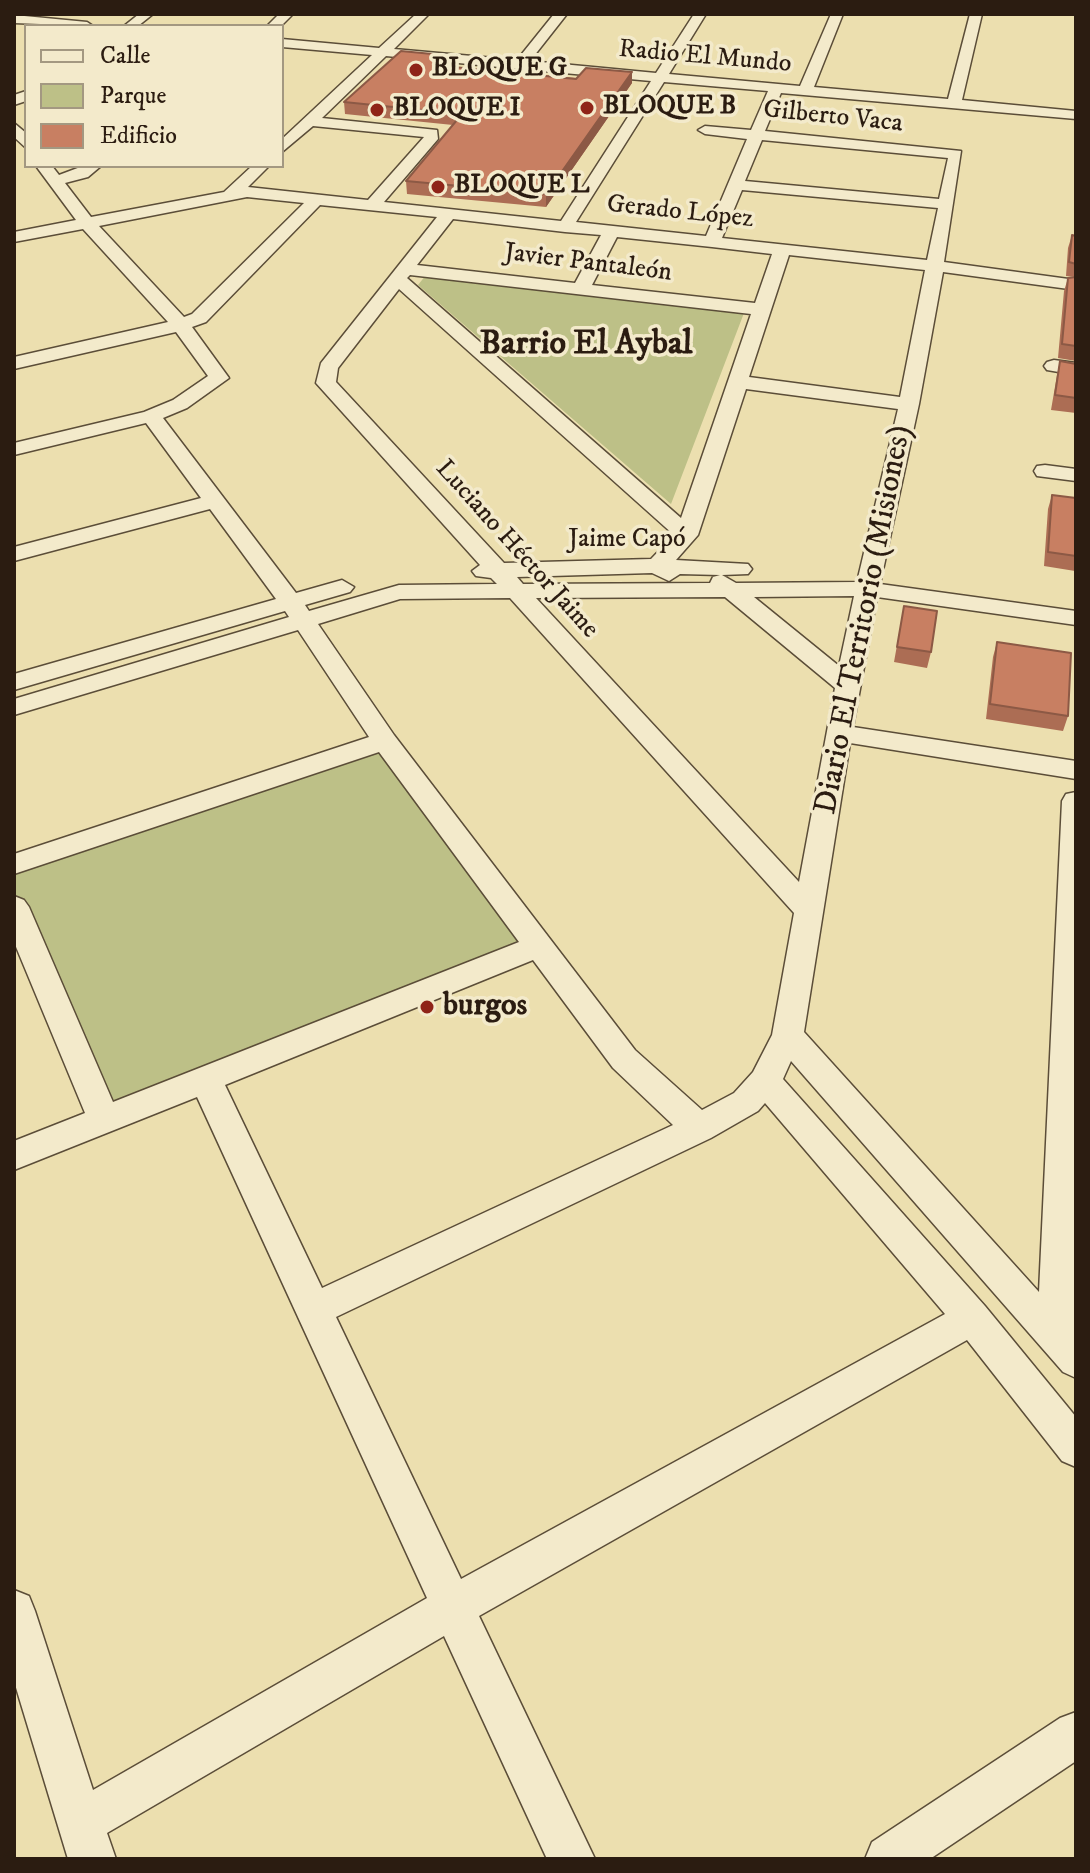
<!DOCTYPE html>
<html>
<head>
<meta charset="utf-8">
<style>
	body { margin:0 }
	#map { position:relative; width:1090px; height:1873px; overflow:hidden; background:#ecdfaf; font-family:"IM FELL DW Pica",serif }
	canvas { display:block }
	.frame { position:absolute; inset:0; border:16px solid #2b1c11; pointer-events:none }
	.legend { position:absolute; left:24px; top:24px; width:260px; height:144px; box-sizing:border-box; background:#f3eacb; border:2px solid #a39881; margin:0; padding:10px 14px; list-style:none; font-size:24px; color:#2b1c11 }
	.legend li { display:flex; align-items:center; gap:16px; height:40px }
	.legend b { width:40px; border:2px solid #a39881 }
</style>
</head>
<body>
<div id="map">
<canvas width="1090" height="1873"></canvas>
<div class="frame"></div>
<ul class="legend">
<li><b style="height:10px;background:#f3eacb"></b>Calle</li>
<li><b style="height:22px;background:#bdc087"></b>Parque</li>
<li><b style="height:22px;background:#c87f62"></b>Edificio</li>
</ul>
</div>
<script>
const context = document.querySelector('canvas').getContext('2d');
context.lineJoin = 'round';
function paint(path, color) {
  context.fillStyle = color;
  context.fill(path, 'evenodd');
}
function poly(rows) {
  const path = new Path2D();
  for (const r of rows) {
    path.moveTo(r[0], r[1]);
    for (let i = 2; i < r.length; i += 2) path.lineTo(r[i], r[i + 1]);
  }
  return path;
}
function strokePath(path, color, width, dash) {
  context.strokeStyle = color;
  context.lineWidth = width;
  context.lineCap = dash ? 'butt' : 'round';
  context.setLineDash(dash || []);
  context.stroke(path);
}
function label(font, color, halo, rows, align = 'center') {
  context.font = font + ' "IM FELL DW Pica",serif';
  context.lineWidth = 7;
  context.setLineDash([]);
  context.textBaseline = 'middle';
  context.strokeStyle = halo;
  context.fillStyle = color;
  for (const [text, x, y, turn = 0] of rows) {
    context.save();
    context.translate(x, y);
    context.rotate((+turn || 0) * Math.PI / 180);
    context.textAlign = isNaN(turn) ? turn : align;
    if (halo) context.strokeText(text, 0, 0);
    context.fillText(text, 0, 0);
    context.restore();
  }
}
paint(poly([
	[426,275,744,313,671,504,418,285],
	[385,742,536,944,104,1118,14,905,14,864]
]), '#bdc087');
const minor = poly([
	[139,14,153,14,138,26,124,26,139,14],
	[279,14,293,14,281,26,267,26,279,14],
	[416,14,429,14,394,49,517,60,554,14,567,14,530,61,656,73,694,14,706,14,669,74,800,86,831,14,843,14,814,87,948,99,970,14,982,14,962,100,1076,111,1076,119,781,93,765,131,961,151,944,262,1076,280,1076,290,943,272,919,404,880,584,1076,611,1076,625,877,597,853,727,1076,761,1076,779,850,743,804,1032,1039,1292,1062,801,1066,794,1076,792,1076,1378,1063,1372,791,1061,783,1079,985,1306,1076,1417,1076,1467,1062,1461,967,1340,479,1616,595,1859,547,1859,444,1636,107,1833,116,1859,68,1859,14,1681,14,1590,29,1596,35,1611,93,1790,427,1598,197,1097,14,1170,14,1141,85,1113,14,942,14,896,24,900,29,907,113,1102,519,942,379,752,14,874,14,854,369,737,298,630,14,715,14,699,289,617,285,611,14,690,14,674,276,599,210,509,14,561,14,547,201,498,146,423,14,455,14,443,144,412,173,400,208,376,176,332,14,369,14,357,168,322,83,229,14,242,14,232,76,220,36,166,52,166,59,175,83,166,101,166,88,177,65,183,91,217,224,192,252,166,269,166,248,187,368,200,424,137,313,126,282,152,282,139,372,55,282,47,282,39,379,48,416,14],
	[386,56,520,69,651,81,561,221,384,202,438,139,437,130,322,118,386,56],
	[664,82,768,91,751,130,705,126,698,130,705,134,747,139,706,236,576,222,664,82],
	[762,140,948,158,939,199,745,181,762,140],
	[742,190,938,208,927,260,722,238,742,190],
	[247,197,304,203,192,314,184,317,99,226,247,197],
	[320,205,437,217,321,363,316,383,480,565,472,571,476,576,491,578,497,584,399,585,309,611,305,605,350,592,354,587,342,580,296,593,163,418,187,408,229,378,192,327,206,322,320,205],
	[453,219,565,232,601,235,575,283,417,265,453,219],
	[617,237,712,247,772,254,755,303,592,285,617,237],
	[789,255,925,270,900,397,749,377,789,255],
	[410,275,751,314,681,518,407,278,410,275],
	[399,289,674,535,651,559,504,563,336,382,338,368,399,289],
	[746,389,898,409,857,582,736,583,722,575,748,574,752,569,748,564,676,560,698,535,746,389],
	[652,573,669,581,680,574,720,575,713,577,710,583,523,584,517,577,652,573],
	[854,596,839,666,754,597,854,596],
	[725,597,835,688,799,882,536,598,725,597],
	[510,598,794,913,772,1035,753,1072,734,1093,702,1110,635,1050,394,735,318,624,400,599,510,598],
	[533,960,613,1068,673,1125,322,1288,225,1085,533,960],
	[765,1103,945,1314,461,1579,336,1317,711,1138,758,1111,765,1103],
	[14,15,87,22,93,26,14,23,14,15],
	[26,91,26,101,14,105,14,95,26,91],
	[14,123,26,133,26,148,14,137,14,123],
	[1054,360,1076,363,1076,375,1047,370,1044,366,1047,362,1054,360],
	[1045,465,1076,469,1076,481,1037,476,1034,471,1037,466,1045,465],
	[1076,1712,1076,1761,930,1859,865,1859,872,1842,1060,1718,1076,1712]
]);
strokePath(minor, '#5b4d38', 3);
paint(minor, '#f3eacb');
paint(poly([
	[443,55,444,66,632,83,546,207,407,194,406,181,453,125,345,114,344,102],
	[1072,235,1076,236,1076,361,1058,358,1064,291,1068,278,1075,277,1066,276,1068,248],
	[1060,361,1076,364,1076,413,1051,410,1057,375],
	[1052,495,1076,498,1075,571,1044,566,1048,509],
	[904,606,931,652,927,668,894,662],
	[997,642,1068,716,1063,731,986,719,993,657]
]), '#ac6d54');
paint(poly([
	[443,55,444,66,433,65],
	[632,72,632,83,546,207,546,194]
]), '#8c5945');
const building = poly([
	[401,51,443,55,433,65,576,79,586,68,632,72,546,194,406,181,462,114,344,102,401,51],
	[1072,235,1076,236,1076,264,1069,262,1072,235],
	[1076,277,1076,346,1062,344,1068,278,1076,277],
	[1060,361,1076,364,1076,398,1055,395,1060,361],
	[1052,495,1076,498,1076,556,1048,552,1052,495],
	[904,606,937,611,931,652,897,647,904,606],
	[997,642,1071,653,1068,716,990,704,997,642]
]);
paint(building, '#c87f62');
strokePath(building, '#8c5945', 2);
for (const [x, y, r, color] of [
	[416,70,8,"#8f2418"],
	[587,108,8,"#8f2418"],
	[377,110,8,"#8f2418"],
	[438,187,8,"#8f2418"],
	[427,1007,8,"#8f2418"]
]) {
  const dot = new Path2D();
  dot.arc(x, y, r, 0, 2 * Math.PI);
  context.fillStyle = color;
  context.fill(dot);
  strokePath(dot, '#f3eacb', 3);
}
label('26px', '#2b1c11', '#f3eacb', [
	["Radio El Mundo",705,58,5],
	["Gilberto Vaca",833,118,6],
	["Gerado López",680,213,6],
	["Javier Pantaleón",588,264,7],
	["Jaime Capó",627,541],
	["Luciano Héctor Jaime",516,550,48]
]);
label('bold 26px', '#2b1c11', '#f3eacb', [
	["BLOQUE G",432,70],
	["BLOQUE B",603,108],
	["BLOQUE I",393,110],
	["BLOQUE L",454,187]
], 'left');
label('32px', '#2b1c11', '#f3eacb', [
	["Diario El Territorio (Misiones)",865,620,-79]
]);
label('bold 32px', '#2b1c11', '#f3eacb', [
	["burgos",443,1007]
], 'left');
label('bold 34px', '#2b1c11', '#f3eacb', [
	["Barrio El Aybal",586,346]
]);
</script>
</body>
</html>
